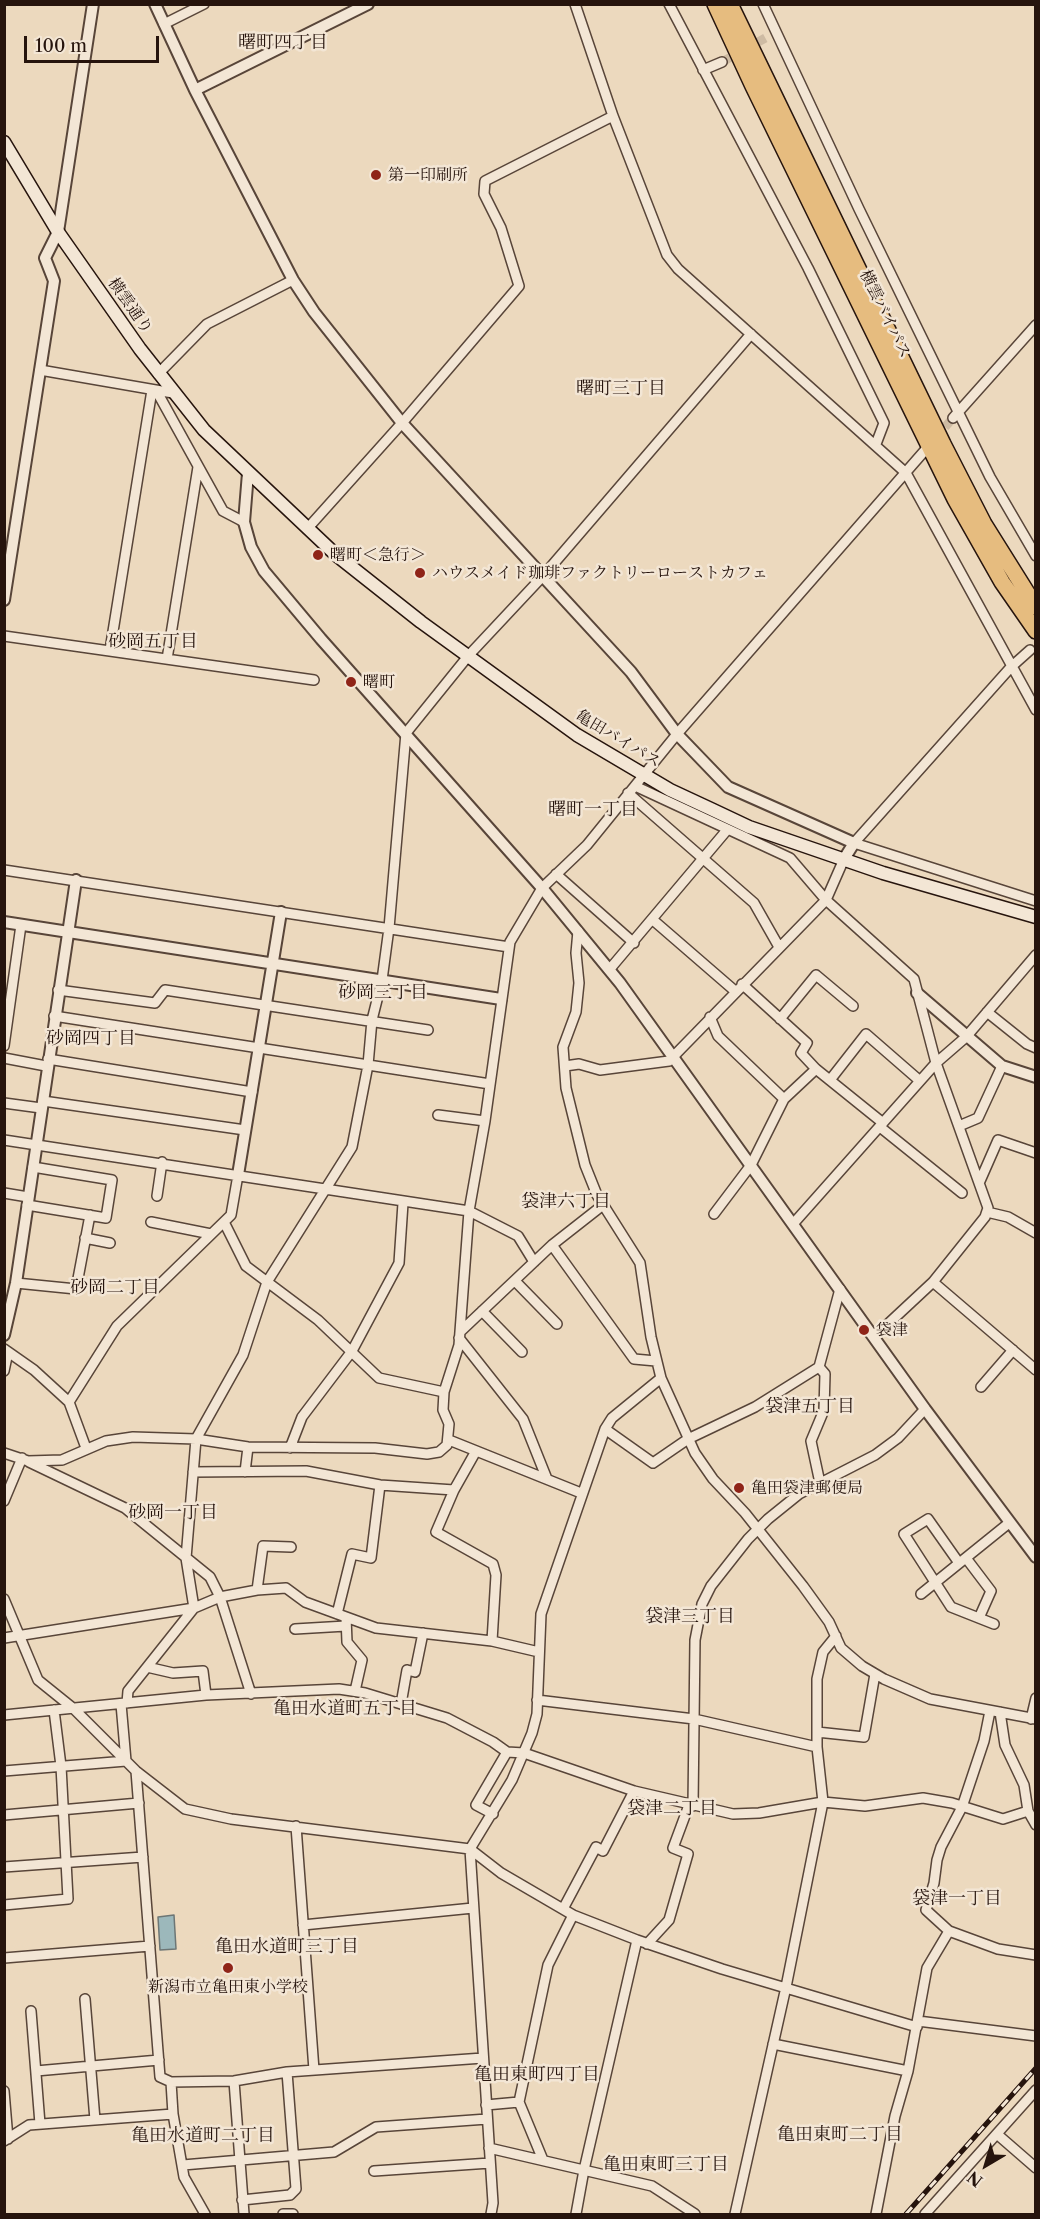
<!DOCTYPE html>
<html>
<head>
<meta charset="utf-8">
<style>
	body { margin:0 }
	#map { position:relative; width:1040px; height:2219px; overflow:hidden; background:#ecd9be; font-family:"Libre Caslon Text",serif }
	canvas { display:block }
	.frame { position:absolute; inset:0; border:6px solid #26140d; pointer-events:none }
	.north { position:absolute; left:956px; top:2135px; width:60px; height:60px; -webkit-text-stroke:4px #f3e6d5; paint-order:stroke; rotate:218deg; font-size:16px; font-weight:700; line-height:24px; text-align:center; color:#26140d }
	.north::after { content:''; display:block; margin:auto; width:21px; height:27px; background:#26140d; clip-path:polygon(50% 0,100% 100%,50% 72%,0 100%) }
	.scale { position:absolute; left:24px; top:36px; width:135px; height:27px; box-sizing:border-box; border:3px solid #26140d; border-top:0; padding-left:8px; font-size:18px; line-height:21px; white-space:nowrap; color:#26140d; -webkit-text-stroke:4px #f3e6d5; paint-order:stroke }
</style>
</head>
<body>
<div id="map">
<canvas width="1040" height="2219"></canvas>
<div class="frame"></div>
<div class="north">N</div>
<div class="scale">100 m</div>
</div>
<script>
const context = document.querySelector('canvas').getContext('2d');
context.lineJoin = 'round';
function paint(path, color) {
  context.fillStyle = color;
  context.fill(path, 'evenodd');
}
function poly(rows) {
  const path = new Path2D();
  for (const r of rows) {
    path.moveTo(r[0], r[1]);
    for (let i = 2; i < r.length; i += 2) path.lineTo(r[i], r[i + 1]);
  }
  return path;
}
function strokePath(path, color, width, dash) {
  context.strokeStyle = color;
  context.lineWidth = width;
  context.lineCap = dash ? 'butt' : 'round';
  context.setLineDash(dash || []);
  context.stroke(path);
}
function label(font, color, halo, rows, align = 'center') {
  context.font = font + ' "Libre Caslon Text","Noto Serif JP",serif';
  context.lineWidth = 5;
  context.setLineDash([]);
  context.textBaseline = 'middle';
  context.strokeStyle = halo;
  context.fillStyle = color;
  for (const [text, x, y, turn = 0] of rows) {
    context.save();
    context.translate(x, y);
    context.rotate((+turn || 0) * Math.PI / 180);
    context.textAlign = isNaN(turn) ? turn : align;
    if (halo) context.strokeText(text, 0, 0);
    context.fillText(text, 0, 0);
    context.restore();
  }
}
const water = poly([
	[174,1915,176,1949,160,1950,158,1917,174,1915]
]);
paint(water, '#9cb8bb');
strokePath(water, '#6d7675', 1.5);
strokePath(poly([
	[722,62,769,36],
	[936,437,953,418]
]), '#cebba3', 9, [9, 4.5]);
const minor = poly([
	[575,4,613,116,667,255,678,269,906,473,1036,710],
	[669,4,808,268,884,423,876,444],
	[763,4,859,209,990,477,1036,556],
	[164,24,204,4],
	[703,70,722,62],
	[40,370,173,393],
	[158,374,207,324,293,280],
	[156,390,223,511,244,522],
	[953,418,1036,325],
	[307,529,402,423,519,286,501,228,484,194,485,181,613,116],
	[4,636,314,680],
	[110,650,152,390],
	[1030,650,1011,667,854,843,1036,901],
	[167,659,198,467],
	[635,786,790,858,826,900,914,979,936,1063,988,1208,985,1217,933,1282,874,1337],
	[628,793,754,903,779,947],
	[4,870,509,947],
	[556,874,634,943],
	[653,920,735,991],
	[578,931,576,953,579,983,576,1012,563,1047,566,1088,585,1165,597,1195,640,1263,651,1337,661,1378,695,1453,713,1479,745,1513,803,1586,829,1622,841,1648,862,1666,884,1679,930,1699,1036,1719],
	[609,970,727,830],
	[742,984,807,1043,801,1053,816,1069,883,1123],
	[58,990,155,1003,165,990,428,1030],
	[987,1012,1027,1044,1036,1048],
	[54,1016,490,1084],
	[710,1017,718,1036,784,1099],
	[780,1019,816,975,853,1006],
	[4,1046,21,925],
	[4,1058,46,1066],
	[48,1059,252,1092],
	[565,1066,579,1064,600,1070,669,1061,826,900,844,859],
	[830,1080,866,1034,920,1081],
	[43,1101,245,1130],
	[4,1103,41,1108],
	[438,1115,485,1121],
	[959,1126,978,1118,1002,1066],
	[880,1127,962,1193],
	[4,1140,469,1211,518,1236,534,1262],
	[980,1181,998,1140,1036,1153],
	[4,1193,28,1197],
	[157,1196,162,1162],
	[27,1205,106,1218,112,1180,33,1167],
	[987,1212,1008,1217,1036,1233],
	[714,1214,751,1165,784,1099,816,1069],
	[151,1222,211,1234],
	[224,1222,246,1266,318,1320,379,1378,444,1392],
	[793,1224,936,1063,966,1037,1036,955],
	[85,1238,110,1243],
	[552,1245,634,1359,656,1361],
	[515,1281,557,1324],
	[933,1282,1036,1370],
	[16,1283,76,1289,90,1215],
	[482,1311,522,1352],
	[460,1332,552,1245,603,1205],
	[459,1338,523,1419,547,1479],
	[4,1349,34,1370,69,1402,86,1448],
	[4,1371,8,1352],
	[981,1387,1013,1350],
	[69,1402,117,1326,231,1215,238,1175],
	[605,1429,653,1463,688,1439,755,1407,819,1367],
	[449,1440,581,1493],
	[290,1448,302,1417,352,1351,399,1263,403,1203],
	[476,1451,454,1490,436,1532,493,1564,496,1575,492,1641],
	[4,1453,28,1461,62,1460,106,1441,133,1437,196,1439,248,1447,375,1448,427,1454,439,1452,447,1445,449,1424,443,1410,444,1392,459,1345,469,1211,485,1121,510,942,542,888,587,845,677,734,927,448],
	[29,1462,125,1508,210,1577,220,1597,251,1694],
	[193,1472,306,1471,380,1485,454,1490],
	[245,1472,248,1447],
	[820,1483,811,1441,824,1410,825,1374,819,1367,840,1289],
	[4,1501,22,1458],
	[966,1558,991,1591,979,1618],
	[959,1563,928,1519,904,1534,951,1607,994,1624],
	[257,1590,263,1546,291,1547],
	[921,1594,1009,1523],
	[4,1599,38,1680,74,1709,136,1771,185,1809,231,1819,470,1849,501,1873,573,1915,637,1940,722,1969,917,2027],
	[337,1614,352,1554,371,1558,380,1485],
	[346,1617,347,1642,362,1660,355,1691],
	[295,1629,346,1626],
	[4,1638,194,1608,220,1597,257,1590,286,1588,305,1602,376,1628,492,1641,539,1652],
	[147,1667,173,1673,203,1671,206,1695],
	[537,1700,694,1719,817,1747],
	[127,1703,128,1691,194,1608,186,1558,196,1439,243,1355,267,1282,352,1147,368,1065,372,1020,382,980,389,928,406,733,469,655,543,576,751,334],
	[401,1704,407,1670,415,1672,423,1633],
	[1000,1712,1005,1745,1024,1785,1028,1811,1036,1825],
	[4,1715,206,1695,339,1689,365,1693,447,1718,493,1742,507,1752,524,1753,634,1791,733,1814,759,1813,823,1802,865,1806,923,1798,952,1803,1003,1819,1028,1811],
	[1031,1719,1036,1698],
	[817,1732,864,1737,875,1674],
	[4,1771,126,1761,121,1704],
	[136,1771,160,2077,171,2082,234,2081,287,2072,483,2058],
	[693,1806,695,1640,702,1604,711,1586,748,1539,768,1519,799,1494,875,1455,898,1438,925,1409],
	[493,1814,476,1805,507,1752],
	[4,1815,139,1803],
	[296,1826,314,2070],
	[4,1867,143,1857],
	[4,1905,68,1899,61,1766,54,1710],
	[563,1909,596,1847,603,1851,634,1791],
	[303,1925,473,1908],
	[949,1931,998,1949,1036,1955],
	[647,1944,669,1920,688,1854,673,1848,689,1805],
	[4,1958,150,1946],
	[85,1999,95,2120],
	[31,2011,40,2124],
	[918,2021,1036,2036],
	[773,2044,908,2071],
	[36,2071,159,2060],
	[234,2081,244,2214],
	[171,2082,173,2114,184,2177,205,2214],
	[4,2091,8,2139],
	[519,2102,543,2160],
	[486,2105,519,2102,548,1965,573,1915],
	[998,2135,1036,2168],
	[4,2141,29,2125,173,2114],
	[489,2148,652,2186,695,2214],
	[183,2165,334,2152,376,2127,487,2119],
	[374,2171,490,2163],
	[242,2200,290,2195,296,2189,287,2072],
	[283,2214,293,2214],
	[491,2214,493,2203,470,1849,512,1780,532,1733,537,1714,541,1614,605,1429,612,1418,661,1378],
	[576,2214,584,2170,637,1940],
	[735,2214,786,1987,823,1802,817,1747,817,1679,823,1652,836,1636],
	[876,2214,895,2116,908,2071,927,1968,949,1931,926,1910,934,1883,937,1860,941,1847,962,1807,984,1741,990,1711],
	[925,2214,1036,2090]
]);
const tertiary = poly([
	[155,4,195,90,293,280,314,312,402,423,631,672,677,734,728,787,854,843,844,859],
	[195,90,368,4],
	[248,473,244,522,251,547,264,571,321,639,542,888,620,983,925,1409,1036,1557],
	[4,600,54,281,45,258,58,232,93,4],
	[4,922,501,999],
	[917,993,1002,1066,1036,1077],
	[238,1175,281,912],
	[4,1335,16,1283,76,880]
]);
const secondary = poly([
	[4,142,58,232,140,349,204,430,335,554,421,622,577,735,670,790,713,810,749,827,883,873,1036,917]
]);
const trunk = poly([
	[715,4,753,86,955,499,1002,582,1036,631],
	[730,4,943,444,984,524,1036,607]
]);
strokePath(minor, '#584539', 12);
strokePath(tertiary, '#584539', 14);
strokePath(secondary, '#26140d', 15);
strokePath(trunk, '#26140d', 18);
strokePath(minor, '#f3e6d5', 9);
strokePath(tertiary, '#f3e6d5', 10);
strokePath(secondary, '#f3e6d5', 12);
strokePath(trunk, '#e6bc7f', 15);
const rail = poly([
	[906,2214,1036,2068]
]);
strokePath(rail, '#26140d', 5);
strokePath(rail, '#f3e6d5', 3, [9]);
for (const [x, y, r, color] of [
	[376,175,6,"#8f2418"],
	[318,555,6,"#8f2418"],
	[420,573,6,"#8f2418"],
	[351,682,6,"#8f2418"],
	[864,1330,6,"#8f2418"],
	[739,1488,6,"#8f2418"],
	[228,1968,6,"#8f2418"]
]) {
  const dot = new Path2D();
  dot.arc(x, y, r, 0, 2 * Math.PI);
  context.fillStyle = color;
  context.fill(dot);
  strokePath(dot, '#f3e6d5', 2);
}
label('16px', '#26140d', '#f3e6d5', [
	["第一印刷所",388,175],
	["曙町＜急行＞",330,555],
	["ハウスメイド珈琲ファクトリーローストカフェ",432,573],
	["曙町",363,682],
	["袋津",876,1330],
	["亀田袋津郵便局",751,1488],
	["新潟市立亀田東小学校",228,1987,"center"]
], 'left');
label('16px', '#26140d', '#f3e6d5', [
	["横雲通り",130,306,55],
	["横雲バイパス",885,314,64],
	["亀田バイパス",618,739,31]
]);
label('18px', '#26140d', '#f3e6d5', [
	["曙町四丁目",283,43],
	["曙町三丁目",621,389],
	["砂岡五丁目",153,642],
	["曙町一丁目",593,810],
	["砂岡三丁目",383,993],
	["砂岡四丁目",91,1039],
	["袋津六丁目",566,1202],
	["砂岡二丁目",115,1288],
	["袋津五丁目",810,1407],
	["砂岡一丁目",173,1513],
	["袋津三丁目",690,1617],
	["亀田水道町五丁目",345,1709],
	["袋津二丁目",672,1809],
	["袋津一丁目",957,1899],
	["亀田水道町三丁目",287,1947],
	["亀田東町四丁目",537,2075],
	["亀田東町二丁目",840,2135],
	["亀田水道町二丁目",203,2136],
	["亀田東町三丁目",666,2165]
]);
</script>
</body>
</html>
